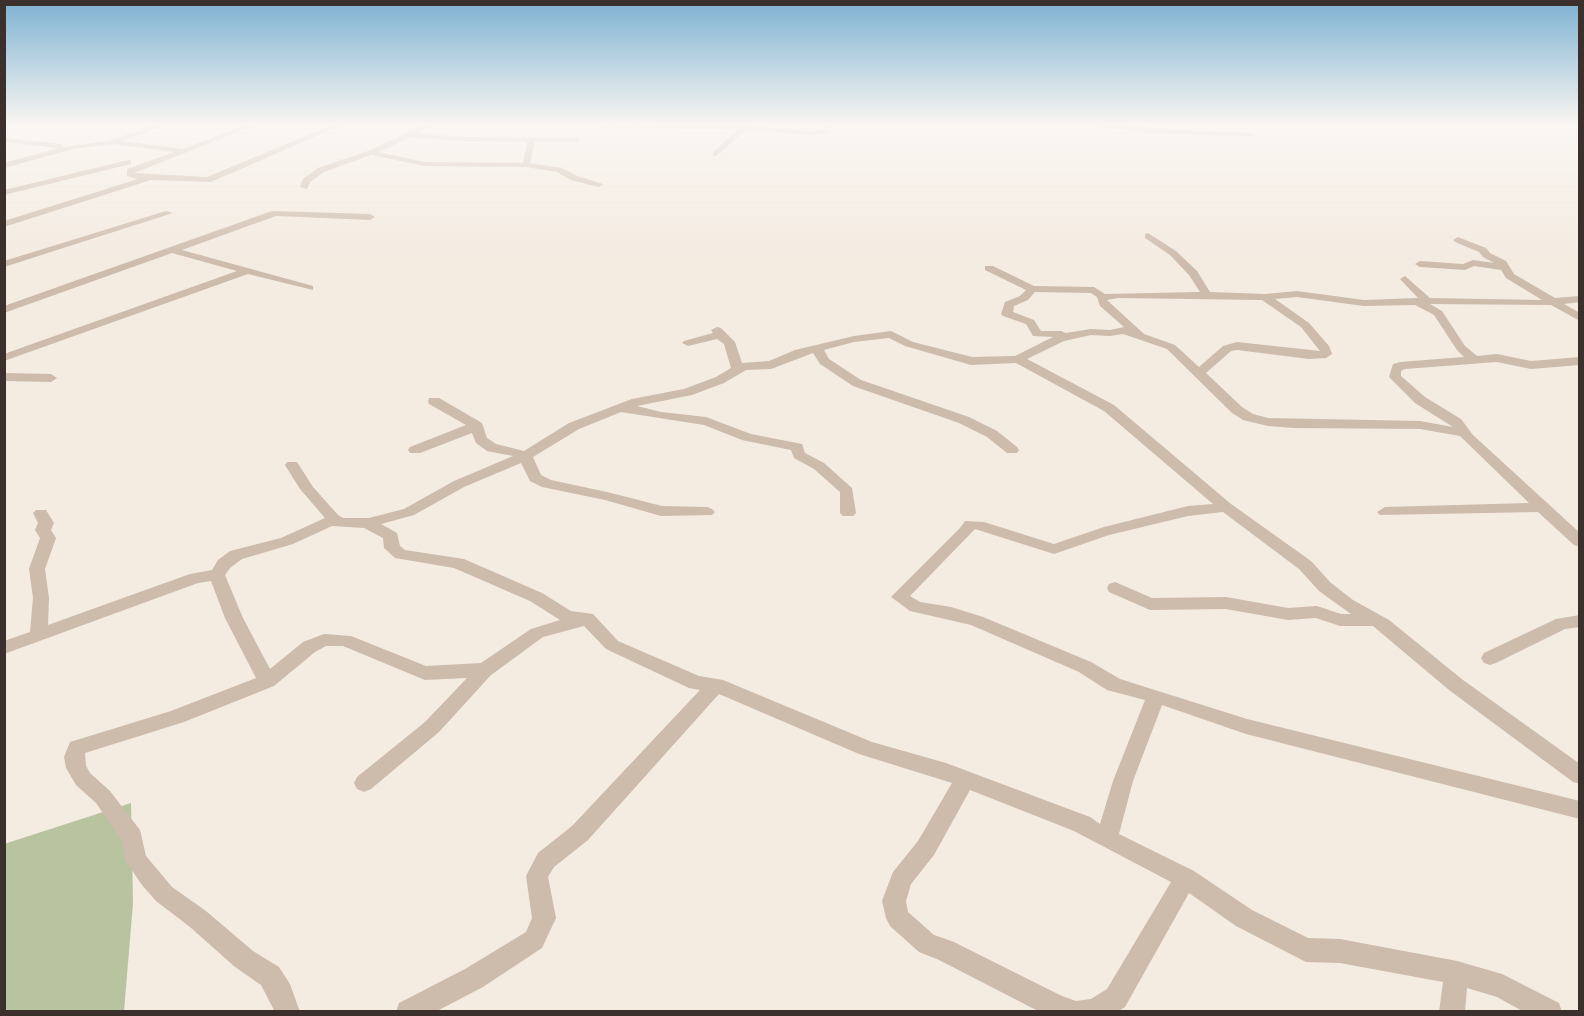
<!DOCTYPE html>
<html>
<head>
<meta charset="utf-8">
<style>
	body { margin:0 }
	#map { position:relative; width:1584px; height:1016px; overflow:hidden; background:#f4ebe1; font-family:"Public Sans",sans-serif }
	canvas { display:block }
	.frame { position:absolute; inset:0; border:6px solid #3b302b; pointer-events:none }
</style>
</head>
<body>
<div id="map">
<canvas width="1584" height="1016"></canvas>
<div class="frame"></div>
</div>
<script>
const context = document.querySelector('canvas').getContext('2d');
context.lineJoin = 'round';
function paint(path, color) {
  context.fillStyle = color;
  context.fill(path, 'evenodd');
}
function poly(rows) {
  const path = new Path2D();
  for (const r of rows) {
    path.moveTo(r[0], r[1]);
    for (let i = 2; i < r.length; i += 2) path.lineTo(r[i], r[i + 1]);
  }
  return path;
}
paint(poly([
	[131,803,133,903,124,1011,5,1011,4,844]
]), '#b8c4a0');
paint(poly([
	[158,124,169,124,122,141,183,149,248,124,258,124,134,173,207,177,334,124,344,124,211,182,151,180,4,227,4,221,138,179,127,176,127,169,174,152,113,144,73,149,4,168,4,163,59,148,4,142,4,138,61,144,64,147,109,141,158,124],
	[426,124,436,124,418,133,463,137,580,138,577,142,535,142,530,163,562,168,577,176,603,184,599,187,571,180,557,172,526,167,424,166,371,155,324,172,310,182,307,189,300,187,303,179,318,168,368,151,426,124],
	[411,137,463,141,527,142,523,163,424,162,379,152,411,137],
	[593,124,742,126,746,124,749,126,815,131,823,129,823,124,831,124,829,133,815,135,746,130,716,156,713,156,713,152,738,130,597,126,593,124],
	[1080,124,1251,133,1255,135,1251,137,1150,133,1080,124],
	[128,160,131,160,131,164,4,195,4,190,128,160],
	[166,211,173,213,4,267,4,261,166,211],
	[272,211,370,214,375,217,370,220,276,216,182,250,313,286,313,290,248,274,4,361,4,354,237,271,172,253,4,313,4,306,272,211],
	[1148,233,1176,251,1197,271,1210,292,1265,294,1297,291,1364,300,1418,298,1400,279,1405,276,1430,298,1542,300,1506,278,1501,270,1474,266,1465,270,1420,267,1415,264,1420,261,1463,264,1473,260,1494,263,1483,257,1479,252,1455,242,1453,240,1458,237,1486,248,1490,253,1506,261,1514,274,1555,298,1580,296,1580,302,1564,304,1580,313,1580,321,1551,305,1430,304,1442,311,1465,346,1477,356,1497,354,1531,361,1580,357,1580,365,1531,369,1497,362,1405,369,1401,371,1401,376,1425,397,1461,419,1473,435,1580,533,1580,547,1574,545,1538,512,1380,515,1377,512,1385,507,1529,503,1460,436,1420,429,1294,428,1268,426,1243,420,1232,413,1167,349,1123,334,1110,336,1091,335,1064,341,1027,359,1114,405,1231,504,1311,561,1331,583,1353,600,1389,620,1463,680,1580,764,1580,784,1573,782,1449,690,1373,626,1340,626,1316,618,1288,620,1226,609,1150,610,1109,592,1107,588,1109,584,1115,582,1152,598,1226,597,1288,608,1317,606,1341,614,1351,614,1319,591,1299,569,1223,512,1188,516,1109,535,1054,554,975,529,910,596,920,602,951,607,983,617,1091,662,1120,679,1247,719,1580,801,1580,819,1246,734,1162,705,1133,781,1119,834,1194,871,1252,910,1308,938,1340,939,1457,961,1502,974,1559,1003,1562,1012,1524,1012,1497,997,1467,988,1465,1012,1439,1012,1443,982,1340,963,1306,962,1236,926,1189,893,1125,1007,1117,1012,1040,1012,939,960,919,952,890,926,886,918,882,901,893,872,918,841,952,783,859,754,719,694,588,840,554,867,548,877,556,918,542,948,483,987,435,1012,396,1012,399,1003,465,969,526,932,532,918,526,876,538,853,572,826,700,690,689,688,606,649,584,626,543,637,491,675,439,732,371,789,364,792,357,789,354,783,357,777,425,722,467,678,425,680,343,646,326,646,315,652,274,686,184,722,85,753,86,766,90,773,110,791,140,830,146,856,172,887,206,911,253,951,279,967,290,984,300,1012,275,1012,261,985,235,967,190,927,156,901,142,885,125,860,122,841,96,803,76,785,66,768,64,757,70,742,171,711,256,678,225,618,211,581,198,583,4,654,4,641,30,632,33,598,29,569,40,538,35,530,38,523,33,513,36,510,46,510,54,523,51,530,56,538,45,569,49,598,48,625,190,574,212,570,218,560,230,551,281,538,325,518,300,489,285,465,287,462,297,462,313,487,338,515,343,518,369,518,404,509,454,481,513,456,487,451,476,443,472,433,420,453,410,453,408,450,410,447,466,425,429,404,428,401,429,398,439,398,482,423,487,438,496,444,524,451,569,423,632,399,684,389,716,377,731,368,724,344,717,339,688,346,682,343,684,341,713,333,711,330,717,327,721,328,735,342,742,363,769,361,795,350,854,336,891,331,913,342,972,357,1015,356,1053,337,1033,336,1026,324,1003,316,1001,314,1005,302,1020,296,1026,290,985,270,985,266,993,266,1034,286,1094,287,1105,294,1200,292,1189,275,1170,255,1145,238,1145,234,1148,233],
	[1035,292,1091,293,1097,297,1100,306,1124,327,1110,330,1091,329,1066,333,1061,331,1041,331,1034,320,1013,312,1014,306,1028,300,1035,292],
	[1297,297,1364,306,1415,305,1434,315,1457,350,1464,357,1400,362,1393,364,1389,377,1415,403,1453,427,1420,421,1268,418,1253,414,1242,407,1206,373,1231,351,1237,350,1309,359,1326,358,1332,354,1329,346,1309,323,1275,299,1297,297],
	[1118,298,1262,300,1301,327,1320,351,1237,342,1223,346,1199,367,1175,345,1144,334,1107,300,1118,298],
	[889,338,905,346,971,365,1016,363,1104,411,1213,504,1188,506,1104,527,1054,544,984,522,965,521,960,528,891,597,910,611,971,625,1079,672,1107,690,1145,700,1113,781,1100,824,1090,817,946,763,872,742,723,680,699,676,618,641,593,614,571,611,542,593,464,559,405,550,400,546,397,533,381,524,414,515,464,487,521,463,530,481,542,487,605,500,661,516,712,515,715,512,712,509,707,507,662,506,607,492,551,480,541,475,533,457,579,429,621,412,704,425,742,440,791,450,794,458,814,469,840,492,840,513,843,516,853,516,856,513,852,488,824,463,805,453,802,444,751,434,706,417,661,412,637,406,692,395,724,383,746,370,771,369,813,353,820,364,853,386,959,423,987,437,1007,453,1017,453,1019,450,1017,447,997,431,969,417,861,380,829,359,824,350,854,342,889,338],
	[332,526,364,528,383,538,384,548,395,558,454,568,530,601,560,620,531,629,481,663,426,666,351,636,324,634,303,642,270,669,243,618,225,575,230,568,242,559,293,544,332,526],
	[970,790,1074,831,1171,882,1107,989,1091,999,1076,1001,1062,996,954,942,934,935,908,912,906,901,911,884,934,855,970,790],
	[4,373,51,374,57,378,51,382,4,381,4,373],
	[1580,615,1580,627,1565,629,1496,663,1490,665,1484,663,1481,658,1484,653,1556,619,1580,615]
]), '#cdbbac');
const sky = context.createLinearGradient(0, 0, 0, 266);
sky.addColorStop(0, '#7eb2d2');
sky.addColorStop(0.47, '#faf6f2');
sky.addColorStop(1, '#faf6f200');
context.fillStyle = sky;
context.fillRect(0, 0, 1584, 266);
</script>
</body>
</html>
